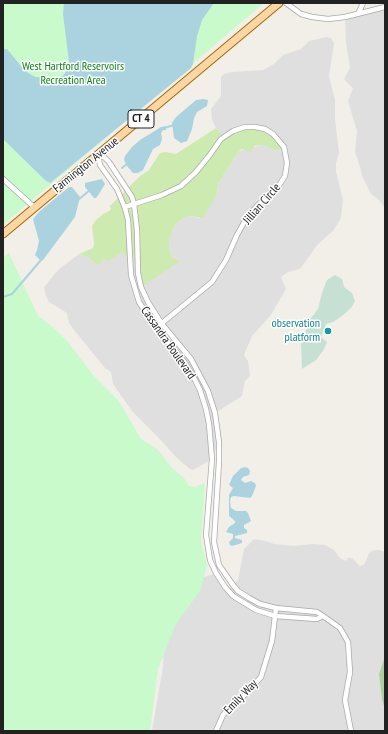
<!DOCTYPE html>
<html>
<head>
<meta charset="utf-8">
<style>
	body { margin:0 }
	#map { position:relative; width:388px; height:734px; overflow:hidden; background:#f2efe9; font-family:"PT Sans Narrow",sans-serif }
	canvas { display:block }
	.frame { position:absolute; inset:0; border:4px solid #222; pointer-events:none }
</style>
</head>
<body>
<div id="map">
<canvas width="388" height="734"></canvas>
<div class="frame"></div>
</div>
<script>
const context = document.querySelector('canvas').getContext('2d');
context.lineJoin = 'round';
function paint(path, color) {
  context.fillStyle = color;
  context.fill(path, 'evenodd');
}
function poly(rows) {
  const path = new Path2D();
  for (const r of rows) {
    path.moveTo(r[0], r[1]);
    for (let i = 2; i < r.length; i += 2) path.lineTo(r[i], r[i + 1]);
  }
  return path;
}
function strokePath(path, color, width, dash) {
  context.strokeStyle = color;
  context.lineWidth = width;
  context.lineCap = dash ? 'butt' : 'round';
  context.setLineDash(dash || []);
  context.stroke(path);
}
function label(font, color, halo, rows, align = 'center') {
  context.font = font + ' "PT Sans Narrow",sans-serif';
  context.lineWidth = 3;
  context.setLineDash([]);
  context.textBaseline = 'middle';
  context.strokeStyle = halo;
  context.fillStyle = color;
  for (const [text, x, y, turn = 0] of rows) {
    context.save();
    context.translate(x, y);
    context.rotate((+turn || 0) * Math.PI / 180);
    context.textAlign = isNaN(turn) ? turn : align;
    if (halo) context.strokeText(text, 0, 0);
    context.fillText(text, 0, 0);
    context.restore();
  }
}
paint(poly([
	[385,7,385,208,379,200,371,194,362,176,361,170,355,152,357,131,348,101,353,88,344,79,350,68,346,43,345,17],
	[327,37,331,38,334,43,329,76,335,100,335,118,339,153,336,163,336,172,343,200,341,218,333,231,318,244,300,269,288,272,281,277,286,289,270,316,252,336,244,355,248,361,250,376,245,381,242,396,215,413,219,442,212,459,193,470,190,469,176,457,157,436,132,411,113,384,111,372,105,368,74,330,69,323,67,313,49,302,46,296,44,287,58,270,79,254,89,258,93,262,123,252,137,257,180,261,173,258,169,250,169,240,172,232,176,224,182,219,189,216,199,218,217,195,218,184,239,151,262,145,278,151,284,147,224,137,216,128,212,120,211,109,221,96,221,77,224,74,232,72,263,70,274,64,283,55,301,49,309,41],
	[254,539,266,541,274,544,294,546,313,544,325,545,334,550,340,558,346,561,348,558,352,558,360,566,364,565,369,553,374,550,380,550,385,552,385,656,379,674,382,700,385,710,385,731,152,731,163,667,164,641,199,579,216,573,228,591,238,580,244,549]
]), '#e0dfdf');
paint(poly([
	[245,127,265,129,284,147,278,151,262,145,254,146,251,152,242,149,239,151,218,184,217,195,203,218,189,216,182,219,176,224,172,232,169,240,169,250,173,258,180,261,141,287,137,257,126,257,123,252,108,261,103,259,99,265,93,262,89,258,79,254,93,248,94,244,92,226,96,220,103,214,111,210,110,206,140,176,149,170,160,153,166,152,176,154,216,128,224,137]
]), '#cdebb0');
paint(poly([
	[385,656,385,710,382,700,379,674]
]), '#add19e');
paint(poly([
	[335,275,342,279,344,287,352,293,355,301,351,308,342,316,333,322,326,324,321,337,327,342,323,351,316,360,302,369,301,343,311,318,318,309,322,293,327,280]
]), '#c6e0d4');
paint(poly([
	[3,3,264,3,3,225],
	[9,253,38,316,53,327,68,342,94,376,118,400,141,439,158,450,172,468,184,478,189,486,195,487,205,483,201,542,207,565,200,591,175,626,158,669,150,731,3,731,3,258]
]), '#c8facc');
paint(poly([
	[64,3,214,3,202,20,197,36,193,64,191,68,50,183,45,180,3,139,3,49,7,49,25,71,35,77,59,77,63,76,67,70,69,62,63,14],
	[203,99,208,100,207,106,197,112,194,118,192,129,187,141,181,143,174,138,172,123,176,117,196,100],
	[166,126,166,130,163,130,161,133,162,139,160,145,153,149,143,170,138,173,133,173,127,166,124,160,125,156,132,147,140,140,161,127],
	[102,179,105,184,99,194,96,198,94,198,85,187,85,183],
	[69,187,72,187,80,197,75,217,43,260,41,261,35,255,37,250,39,241,33,219,40,211],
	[245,467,248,468,250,471,249,475,243,477,241,480,245,483,251,481,255,483,256,486,252,496,250,498,234,496,231,497,230,501,231,508,236,511,246,511,248,513,251,521,244,525,244,528,247,530,247,533,235,536,235,538,242,540,242,543,232,546,230,545,229,542,233,538,233,534,226,532,229,527,235,523,235,521,229,516,229,495,233,488,229,485,233,476,241,468]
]), '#aad3df');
strokePath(poly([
	[164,128,174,125],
	[122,168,127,164],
	[78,200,90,190],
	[3,297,12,294,41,260]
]), '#aad3df', 2);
const minor = poly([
	[286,3,301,14,312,17,328,19,345,17,385,7],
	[358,14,363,3],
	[98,155,104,157,109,162,132,197,134,204,137,230,138,273,141,287,148,302,162,324,191,359,208,391,215,413,219,442,219,462,214,542,219,565,233,585,238,591,249,598,260,604,276,608,317,612,323,616,317,619,275,616,256,610,233,596,225,587,216,573,210,560,206,535,212,459,209,424,206,409,200,390,193,376,185,363,156,328,139,302,131,275,128,220,125,208,117,189,100,165,98,155],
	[3,179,34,207],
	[125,207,162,195,181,186,196,172,209,156,221,139,233,131,245,127,255,127,265,129,273,134,284,147,287,163,285,176,276,190,257,206,246,219,237,235,226,260,212,282,156,328],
	[323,616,340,628,348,642,350,672,345,700,351,731],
	[216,731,223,715,233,704,246,694,261,677,272,641,276,608]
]);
const primary = poly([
	[3,234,279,3]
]);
strokePath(minor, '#a9a9a9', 6);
strokePath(primary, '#a06b00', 9);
strokePath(minor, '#fff', 4.5);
strokePath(primary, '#fcd6a4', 7);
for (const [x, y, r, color] of [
	[328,331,4,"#0f9aa8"]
]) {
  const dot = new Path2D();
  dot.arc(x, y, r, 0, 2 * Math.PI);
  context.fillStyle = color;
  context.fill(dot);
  strokePath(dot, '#fff', 1.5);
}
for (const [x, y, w] of [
	[141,119,26]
]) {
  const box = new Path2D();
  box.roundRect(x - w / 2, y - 9, w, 18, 3);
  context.fillStyle = '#fff';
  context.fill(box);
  strokePath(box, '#222', 1);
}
label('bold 11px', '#222', null, [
	["CT 4",141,119]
]);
label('12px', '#0c8416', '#fff', [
	["West Hartford Reservoirs",73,67],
	["Recreation Area",73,81]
]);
label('12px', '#222', '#fff', [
	["Farmington Avenue",86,165,-39],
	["Jillian Circle",262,204,-49],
	["Cassandra Boulevard",168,343,55],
	["Emily Way",241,697,-46]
]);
label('12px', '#0d838f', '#fff', [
	["observation",320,324],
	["platform",320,338]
], 'right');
</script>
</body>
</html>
